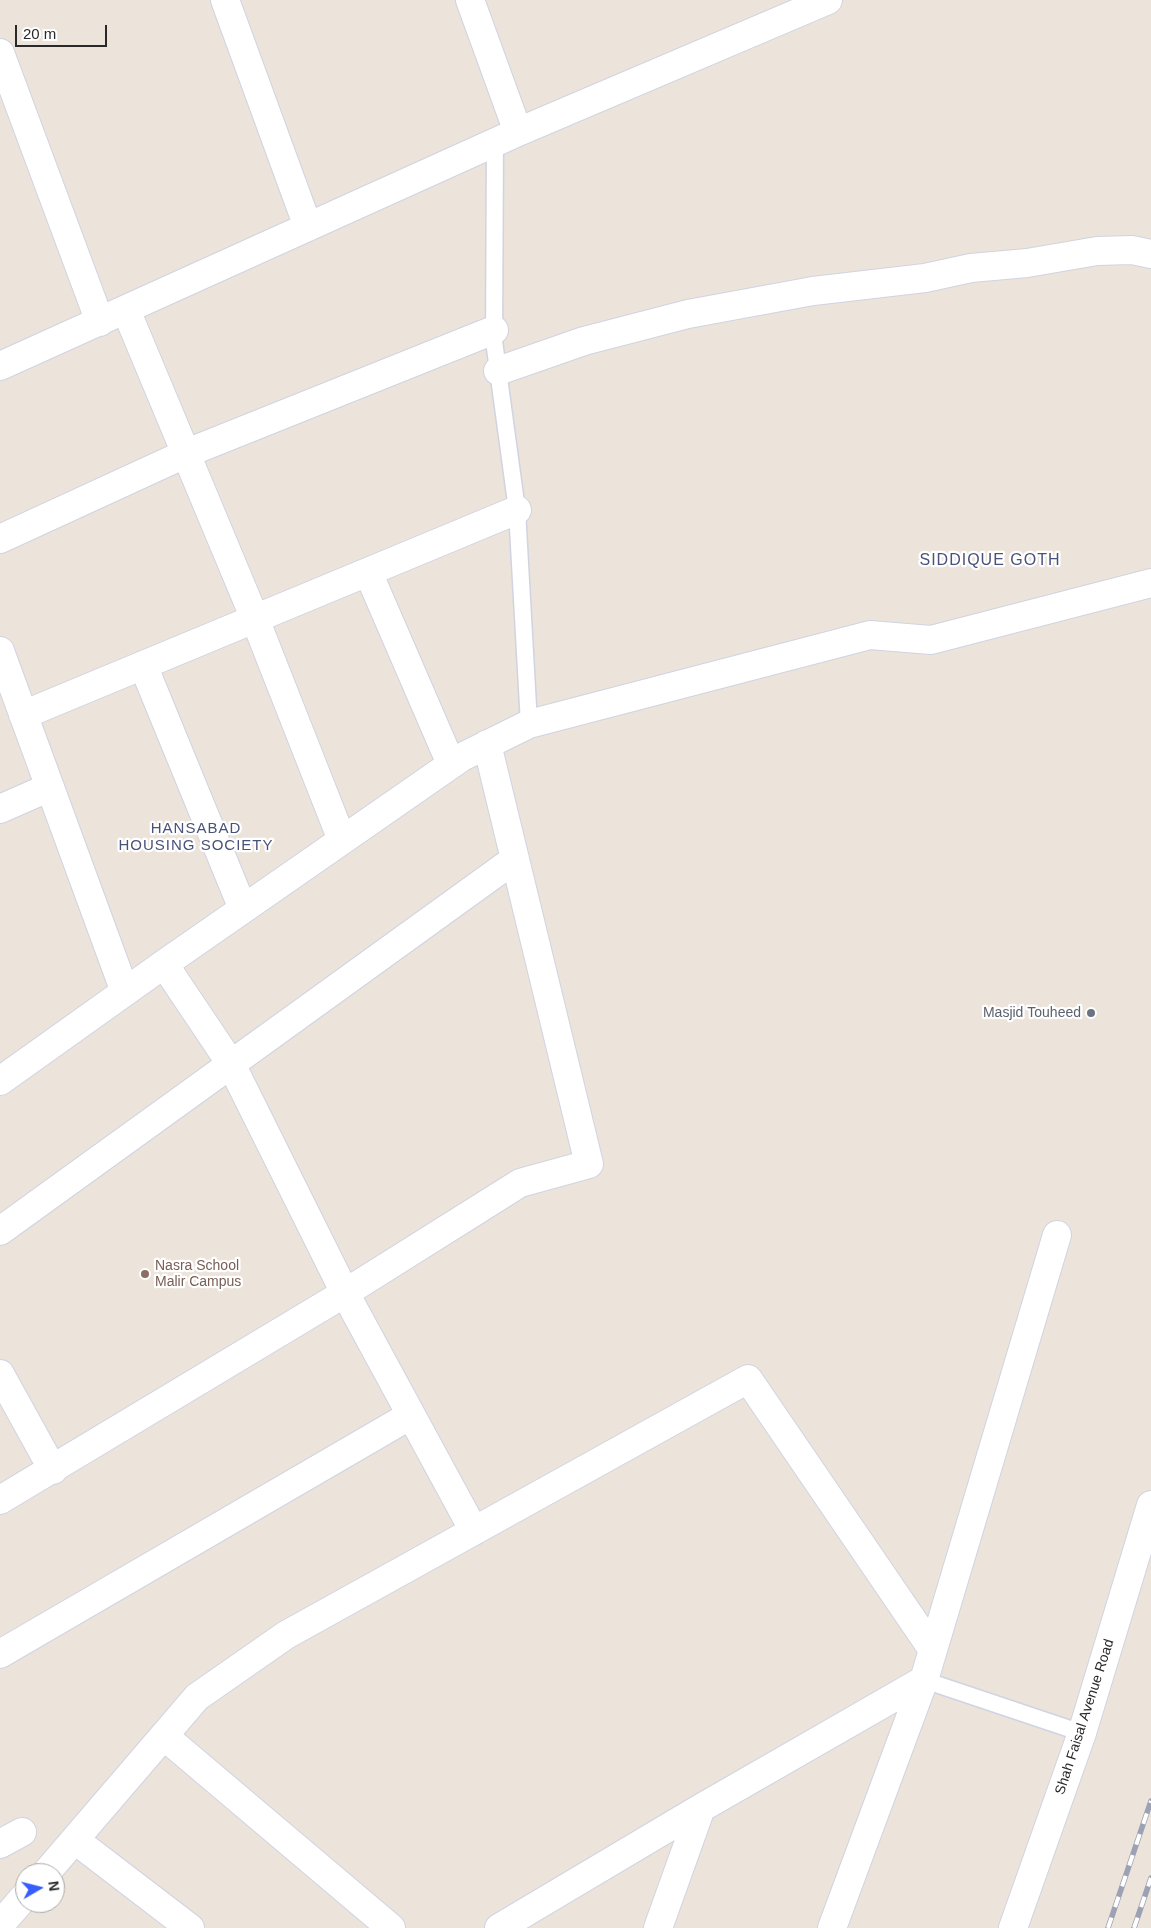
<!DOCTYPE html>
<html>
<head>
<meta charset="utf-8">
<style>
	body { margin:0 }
	#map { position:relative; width:1151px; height:1928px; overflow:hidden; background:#ece4da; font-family:Arial,sans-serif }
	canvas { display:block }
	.north { position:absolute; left:15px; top:1863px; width:50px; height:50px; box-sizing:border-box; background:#fff; border:1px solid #a9a9a9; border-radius:50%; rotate:82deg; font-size:14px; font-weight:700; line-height:20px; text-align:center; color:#292929 }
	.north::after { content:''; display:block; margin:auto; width:18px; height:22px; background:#375efc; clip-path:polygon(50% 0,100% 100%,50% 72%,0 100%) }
	.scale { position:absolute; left:15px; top:25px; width:92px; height:22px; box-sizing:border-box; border:2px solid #292929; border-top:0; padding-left:6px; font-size:15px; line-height:18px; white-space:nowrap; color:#292929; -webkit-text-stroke:4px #fff; paint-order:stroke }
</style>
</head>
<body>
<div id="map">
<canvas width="1151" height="1928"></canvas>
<div class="north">N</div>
<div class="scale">20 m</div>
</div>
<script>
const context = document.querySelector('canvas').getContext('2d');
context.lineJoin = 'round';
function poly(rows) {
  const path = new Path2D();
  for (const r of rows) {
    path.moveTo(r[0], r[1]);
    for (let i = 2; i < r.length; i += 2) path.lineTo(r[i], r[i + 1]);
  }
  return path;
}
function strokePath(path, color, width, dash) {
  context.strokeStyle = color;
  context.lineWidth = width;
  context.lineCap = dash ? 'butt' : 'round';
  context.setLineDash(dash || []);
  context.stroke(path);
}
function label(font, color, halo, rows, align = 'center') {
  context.font = font + ' Arial,sans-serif';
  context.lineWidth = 4.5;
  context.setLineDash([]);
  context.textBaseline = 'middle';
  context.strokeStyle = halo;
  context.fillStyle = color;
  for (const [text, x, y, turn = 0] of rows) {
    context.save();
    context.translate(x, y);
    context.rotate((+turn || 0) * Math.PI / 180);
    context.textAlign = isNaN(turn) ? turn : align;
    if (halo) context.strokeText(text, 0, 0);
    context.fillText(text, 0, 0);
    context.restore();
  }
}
const lane = poly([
	[495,142,494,341,517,510,529,724],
	[924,1680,1082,1733]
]);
const street = poly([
	[225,0,308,227],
	[470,0,518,132],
	[0,53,100,322],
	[126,310,255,619,342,840],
	[0,366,518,132,828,0],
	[498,371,584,341,688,314,813,291,925,278,971,268,1027,263,1097,251,1132,250,1151,254],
	[0,539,187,453,494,330],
	[368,572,451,764],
	[0,651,125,992],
	[143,665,243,909],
	[23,715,517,510],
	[0,809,50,787],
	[164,964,231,1064,345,1293,474,1531],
	[0,1081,164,964,462,757,529,724,870,635,931,640,1151,583],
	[0,1231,515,859],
	[0,1374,53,1470],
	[0,1500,345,1293,520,1183,589,1164,487,744],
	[0,1654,411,1415],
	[164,1736,391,1928],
	[75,1840,190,1928],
	[0,1844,22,1832],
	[46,1873,197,1697,286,1635,748,1379,933,1650],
	[0,1925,25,1896],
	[499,1928,701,1808,924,1680],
	[658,1928,701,1808],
	[832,1928,924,1680,1057,1235],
	[1013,1928,1082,1733,1151,1505]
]);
strokePath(lane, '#d0d3e2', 19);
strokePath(street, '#d0d3e2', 30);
strokePath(lane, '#fff', 16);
strokePath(street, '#fff', 28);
const rail = poly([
	[1108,1928,1151,1801],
	[1134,1928,1151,1878]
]);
strokePath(rail, '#9da1b4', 5.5);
strokePath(rail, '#fff', 4, [11]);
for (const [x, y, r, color] of [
	[1091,1013,5,"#6b7280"],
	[145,1274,5,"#8d6e63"]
]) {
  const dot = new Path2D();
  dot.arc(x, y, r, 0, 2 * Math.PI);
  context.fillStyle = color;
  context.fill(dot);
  strokePath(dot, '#fff', 2);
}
label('14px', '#5b616d', '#fff', [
	["Masjid Touheed",1081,1013]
], 'right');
label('14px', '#785e54', '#fff', [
	["Nasra School",155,1266],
	["Malir Campus",155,1282]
], 'left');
label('14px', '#292929', '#fff', [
	["Shah Faisal Avenue Road",1085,1717,-72]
]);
context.letterSpacing = '1px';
label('15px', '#49527a', '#fff', [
	["HANSABAD",196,829],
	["HOUSING SOCIETY",196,846]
]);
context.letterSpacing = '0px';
context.letterSpacing = '1px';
label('16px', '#49527a', '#fff', [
	["SIDDIQUE GOTH",990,561]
]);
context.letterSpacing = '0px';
</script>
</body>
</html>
